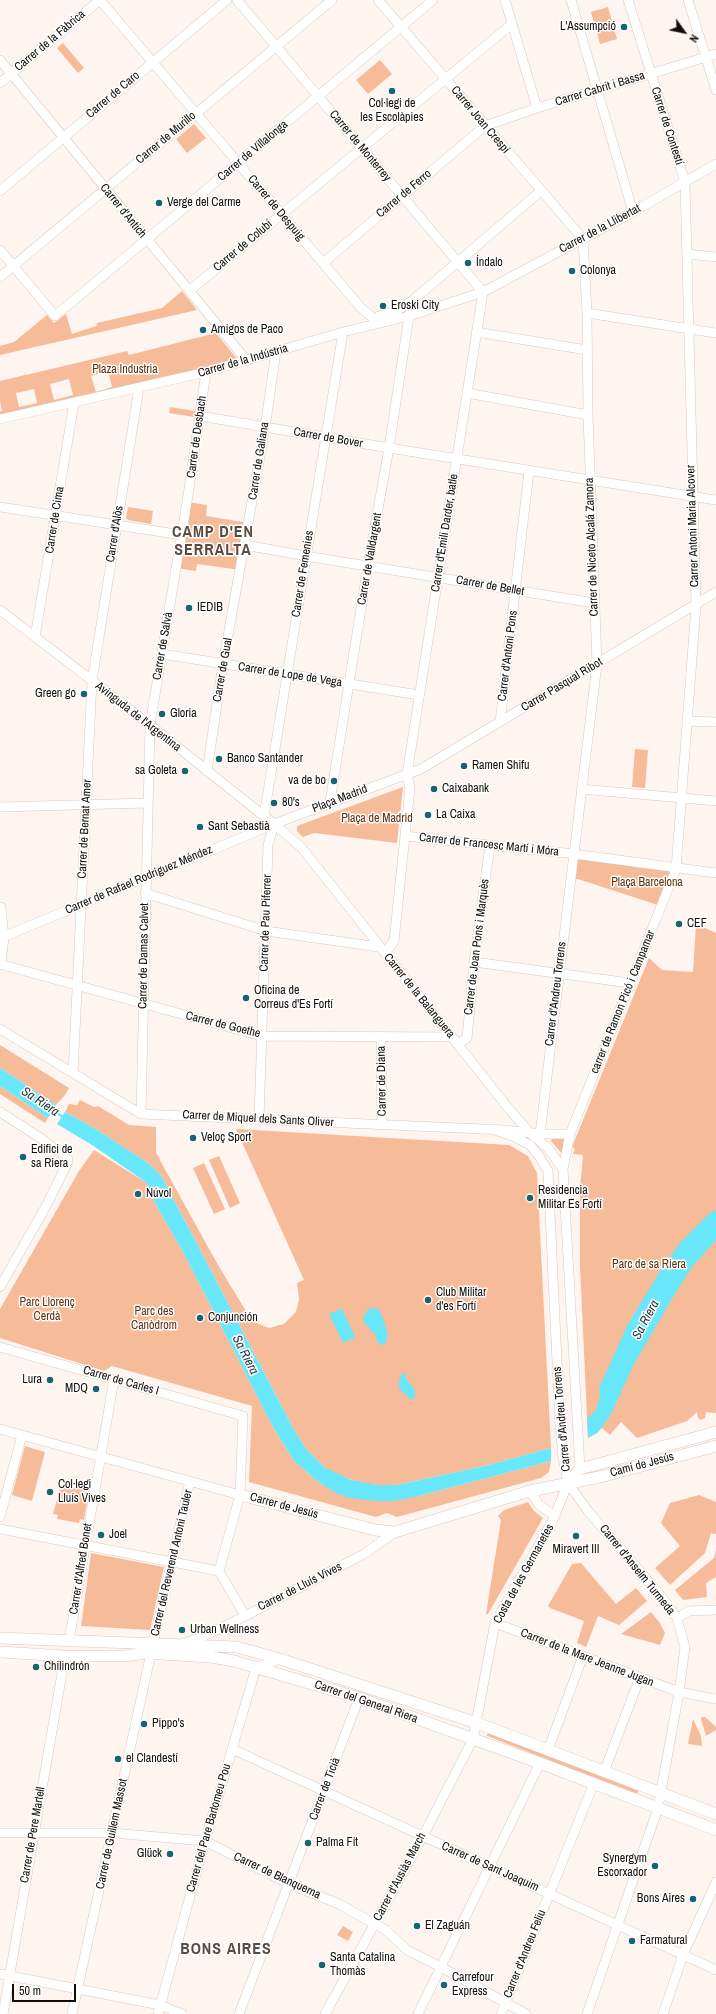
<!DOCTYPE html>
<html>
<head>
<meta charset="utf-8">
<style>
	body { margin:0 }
	#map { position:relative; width:716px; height:2014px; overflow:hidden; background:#fef5f1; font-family:"Archivo Narrow",sans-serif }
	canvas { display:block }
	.north { position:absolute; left:664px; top:12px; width:40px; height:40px; -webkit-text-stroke:3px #fff; paint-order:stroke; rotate:123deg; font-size:11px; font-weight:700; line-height:16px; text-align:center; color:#130c08 }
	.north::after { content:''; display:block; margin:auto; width:14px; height:18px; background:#130c08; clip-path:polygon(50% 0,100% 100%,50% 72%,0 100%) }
	.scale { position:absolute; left:12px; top:1984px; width:64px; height:18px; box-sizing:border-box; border:2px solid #130c08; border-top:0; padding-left:5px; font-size:12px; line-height:14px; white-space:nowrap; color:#130c08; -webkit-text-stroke:3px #fff; paint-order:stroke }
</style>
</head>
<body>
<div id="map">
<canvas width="716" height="2014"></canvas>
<div class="north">N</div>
<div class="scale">50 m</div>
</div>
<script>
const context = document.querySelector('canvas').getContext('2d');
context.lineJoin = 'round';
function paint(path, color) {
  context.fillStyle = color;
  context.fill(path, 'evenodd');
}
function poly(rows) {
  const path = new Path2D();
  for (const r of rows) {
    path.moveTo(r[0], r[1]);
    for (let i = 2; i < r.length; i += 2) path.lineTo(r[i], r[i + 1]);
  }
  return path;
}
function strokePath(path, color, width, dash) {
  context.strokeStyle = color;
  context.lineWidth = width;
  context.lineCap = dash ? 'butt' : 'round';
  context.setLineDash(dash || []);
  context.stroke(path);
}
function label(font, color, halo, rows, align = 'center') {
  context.font = font + ' "Archivo Narrow",sans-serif';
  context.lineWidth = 3;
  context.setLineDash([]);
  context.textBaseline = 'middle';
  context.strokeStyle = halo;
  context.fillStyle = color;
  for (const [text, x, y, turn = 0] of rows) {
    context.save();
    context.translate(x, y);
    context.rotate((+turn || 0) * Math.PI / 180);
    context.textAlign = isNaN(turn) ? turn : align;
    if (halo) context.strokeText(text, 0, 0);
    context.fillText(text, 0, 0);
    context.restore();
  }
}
paint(poly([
	[608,7,617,39,600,44,591,12],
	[63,43,84,68,78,73,57,48],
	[380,60,392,74,368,94,356,80],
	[194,124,206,138,187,153,176,139],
	[182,291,197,310,0,355,0,346,14,342,47,315,54,323,66,314,72,334,96,326,97,323,162,308],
	[216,333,238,360,0,415,0,411,2,411,0,402,0,381,25,375,24,372,26,375,127,351,129,355],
	[108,371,112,387,96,392,91,376],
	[69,379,73,395,54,400,50,384],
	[34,389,37,403,19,407,16,393],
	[170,407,195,411,194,417,169,413],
	[187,502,207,505,206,516,249,523,241,570,197,564,196,571,176,568],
	[128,507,153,511,151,524,128,520,126,518],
	[635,749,648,750,645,788,632,787],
	[403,787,397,843,314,833,303,837,297,831,297,826],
	[574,854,676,869,661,906,578,879,570,879],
	[696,924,716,933,716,1413,706,1412,705,1418,701,1420,698,1418,697,1412,687,1421,637,1438,621,1422,610,1435,602,1428,597,1433,588,1438,580,1266,580,1189,583,1155,573,1154,575,1149,572,1147,649,958,662,970,693,972],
	[0,1045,69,1088,65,1095,56,1105,0,1068],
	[0,1086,48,1118,45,1123,0,1094],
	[80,1100,94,1107,98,1106,129,1125,156,1127,156,1153,218,1265,252,1321,269,1328,284,1324,296,1312,299,1299,297,1283,304,1280,236,1129,509,1145,528,1156,537,1173,551,1448,489,1465,397,1485,378,1485,361,1483,338,1475,324,1467,306,1449,293,1428,162,1177,148,1163,94,1128,65,1112,69,1104,77,1105],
	[552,1138,565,1138,563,1155,551,1141],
	[94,1150,147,1183,155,1203,182,1250,274,1429,295,1462,317,1481,323,1485,415,1497,551,1461,549,1472,541,1478,397,1517,387,1513,376,1517,249,1482,252,1406,112,1366,104,1371,0,1338,0,1309,79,1171],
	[219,1156,240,1203,230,1208,209,1160],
	[204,1163,225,1209,214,1214,193,1168],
	[25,1446,45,1452,32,1501,12,1495],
	[61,1486,89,1490,84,1520,80,1519,79,1523,57,1519,58,1515,53,1514],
	[699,1495,716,1502,716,1534,711,1533,705,1553,670,1585,655,1568,680,1546,661,1523,670,1503],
	[528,1502,534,1511,543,1518,488,1614,486,1614,501,1520,498,1516,504,1510],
	[716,1550,716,1577,706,1583,707,1597,683,1600,675,1590,714,1558],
	[91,1553,164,1567,150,1630,81,1626],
	[581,1563,616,1604,636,1588,647,1601,619,1625,598,1616,586,1647,577,1643,584,1621,550,1608,548,1606,572,1564],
	[651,1612,660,1623,665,1633,660,1645,621,1634],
	[702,1717,705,1717,716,1727,716,1730,706,1736,701,1719],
	[693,1719,701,1736,702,1746,688,1744],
	[488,1732,639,1789,637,1794,487,1736],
	[343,1926,353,1932,348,1941,337,1935]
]), '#f6bb98');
paint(poly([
	[0,1068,56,1105,48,1118,0,1086],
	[65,1112,94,1128,148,1163,162,1177,293,1428,306,1449,324,1467,351,1480,378,1485,397,1485,489,1465,551,1448,551,1461,415,1497,394,1501,376,1501,350,1498,336,1493,317,1481,295,1462,274,1429,182,1250,155,1203,147,1183,92,1145,57,1124],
	[716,1210,716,1240,691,1268,670,1302,633,1366,610,1416,597,1433,588,1438,587,1419,596,1410,600,1398,599,1388,627,1326,662,1268,680,1243,709,1214],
	[373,1308,378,1309,383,1318,387,1332,387,1341,383,1345,379,1344,375,1334,365,1324,363,1319,368,1309],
	[342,1309,355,1337,343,1343,329,1314],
	[403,1373,406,1375,406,1379,415,1390,415,1397,411,1400,399,1388,399,1379]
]), '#69e8fc');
strokePath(poly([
	[50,1109,65,1118]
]), '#69e8fc', 2.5);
const minor = poly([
	[100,0,361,308,373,318,396,311,413,300,541,191],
	[237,0,483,292],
	[378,0,583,239],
	[505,0,537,108],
	[571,0,633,212],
	[688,0,716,90],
	[0,60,247,361],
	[0,83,100,0],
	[0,191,227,0],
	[0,250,55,316,433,0],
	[687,254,716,257],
	[323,263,485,126,537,108,716,54],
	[0,277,332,0],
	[189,291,512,24],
	[587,313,716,333],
	[476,332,587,350],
	[467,393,588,415],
	[200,416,389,448,716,500],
	[0,419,206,372,343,332,409,316,483,292,633,212,716,164],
	[0,507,182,535],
	[245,545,306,556,594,603],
	[0,610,150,725,274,824,301,847,509,1109,530,1133,547,1147,563,1169],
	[35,637,74,403],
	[162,654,419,695],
	[687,721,716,722],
	[500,722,529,471],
	[207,771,223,664,265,428,276,351],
	[581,789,716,801],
	[330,802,368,565,389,448,409,316,411,308,416,297],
	[0,807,147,803],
	[264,816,343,332],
	[405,836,574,854,716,873],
	[145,893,266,931,379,947],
	[3,937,274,824,421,769,716,592],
	[385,953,394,941,410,788,407,774,483,292],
	[474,962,630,983],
	[0,964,261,1036,452,1037],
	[0,1029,141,1114,505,1130,540,1134,570,1134],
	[381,1036,382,1125],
	[457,1044,467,1038,474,962,490,845],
	[73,1073,92,681,139,388],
	[0,1112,42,1139,68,1159,67,1164,45,1208,0,1287],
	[141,1114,150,725,187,502,206,372],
	[259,1119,268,845,274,824],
	[491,1129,513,1136,530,1145,539,1156,548,1171,560,1425,563,1457,568,1483,588,1511,661,1596,677,1618,685,1647,679,1692,658,1808,587,2014],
	[540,1134,597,664,588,415,587,313,583,239],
	[0,1347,243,1416,240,1495,219,1571],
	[0,1429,240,1495],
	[580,1469,563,1169,570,1134,676,869,696,606,685,182,628,0],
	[530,1491,539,1505,555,1516],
	[0,1517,22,1435],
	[0,1529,219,1571],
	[219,1571,245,1616],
	[677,1618,689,1611,716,1610],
	[495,1623,679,1692,716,1699],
	[69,1641,114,1379],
	[153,1644,190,1481],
	[182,1644,202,1637,245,1616,364,1554,395,1532],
	[232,1749,716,1970],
	[548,1750,583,1656],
	[604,1772,640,1677],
	[0,1833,112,1833,205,1841,287,1883,339,1904,375,1924,386,1930,407,1950,441,1967,526,2014],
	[0,1974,160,2005,182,2014],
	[3,2014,65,1656],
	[72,2014,151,1653],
	[158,2014,205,1841,256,1668,280,1659],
	[239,2014,359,1698],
	[325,2014,423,1836,473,1739,495,1623,553,1520,568,1483],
	[418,2014,540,1763],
	[501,2014,594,1783],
	[663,2014,683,1955,716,1882]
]);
const major = poly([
	[0,908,3,937,0,964],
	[568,1483,580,1469,716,1432],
	[240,1495,375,1530,395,1532,530,1491,604,1476,716,1446],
	[0,1638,237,1647,280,1659,477,1723,716,1814],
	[0,1652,65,1656,125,1656,146,1653,211,1657,234,1661,359,1698,540,1763,716,1830]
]);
strokePath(minor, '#dbc7bb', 10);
strokePath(major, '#dbc7bb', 12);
strokePath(minor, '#fff', 9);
strokePath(major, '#fff', 11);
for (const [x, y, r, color] of [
	[624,27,4,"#18646f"],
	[392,91,4,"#18646f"],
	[159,203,4,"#18646f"],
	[468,263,4,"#18646f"],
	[572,271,4,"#18646f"],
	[383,306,4,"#18646f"],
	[203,330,4,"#18646f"],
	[189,608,4,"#18646f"],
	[84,694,4,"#18646f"],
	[162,714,4,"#18646f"],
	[219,759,4,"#18646f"],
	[464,766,4,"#18646f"],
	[185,771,4,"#18646f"],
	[334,781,4,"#18646f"],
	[434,789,4,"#18646f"],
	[274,803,4,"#18646f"],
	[428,815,4,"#18646f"],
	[200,827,4,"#18646f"],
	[679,924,4,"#18646f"],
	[246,998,4,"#18646f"],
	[193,1138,4,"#18646f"],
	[23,1157,4,"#18646f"],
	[138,1194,4,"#18646f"],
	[530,1198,4,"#18646f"],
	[428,1300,4,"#18646f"],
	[200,1318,4,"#18646f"],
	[50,1380,4,"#18646f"],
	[96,1389,4,"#18646f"],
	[50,1492,4,"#18646f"],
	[101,1535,4,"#18646f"],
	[576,1536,4,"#18646f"],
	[182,1630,4,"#18646f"],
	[36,1667,4,"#18646f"],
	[144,1724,4,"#18646f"],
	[118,1759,4,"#18646f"],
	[308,1843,4,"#18646f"],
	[170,1854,4,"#18646f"],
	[655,1866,4,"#18646f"],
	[693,1899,4,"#18646f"],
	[417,1926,4,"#18646f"],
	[632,1941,4,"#18646f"],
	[322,1965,4,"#18646f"],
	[444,1985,4,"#18646f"]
]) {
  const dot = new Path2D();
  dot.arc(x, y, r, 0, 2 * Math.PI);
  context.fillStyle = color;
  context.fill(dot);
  strokePath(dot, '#fff', 1.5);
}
label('12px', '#130c08', '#fff', [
	["L'Assumpció",616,27,"right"],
	["Col·legi de",392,104,"center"],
	["les Escolàpies",392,118,"center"],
	["Verge del Carme",167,203],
	["Índalo",476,263],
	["Colonya",580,271],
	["Eroski City",391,306],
	["Amigos de Paco",211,330],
	["IEDIB",197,608],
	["Green go",76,694,"right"],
	["Gloria",170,714],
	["Banco Santander",227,759],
	["Ramen Shifu",472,766],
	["sa Goleta",177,771,"right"],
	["va de bo",326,781,"right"],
	["Caixabank",442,789],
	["80's",282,803],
	["La Caixa",436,815],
	["Sant Sebastià",208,827],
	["CEF",687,924],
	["Oficina de",254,991],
	["Correus d'Es Fortí",254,1005],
	["Veloç Sport",201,1138],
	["Edifici de",31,1150],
	["sa Riera",31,1164],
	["Residencia",538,1191],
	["Militar Es Fortí",538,1205],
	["Núvol",146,1194],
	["Club Militar",436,1293],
	["d'es Fortí",436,1307],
	["Conjunción",208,1318],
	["Lura",42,1380,"right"],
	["MDQ",88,1389,"right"],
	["Col·legi",58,1485],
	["Lluís Vives",58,1499],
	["Joel",109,1535],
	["Miravert III",576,1550,"center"],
	["Urban Wellness",190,1630],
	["Chilindrón",44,1667],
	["Pippo's",152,1724],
	["el Clandestí",126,1759],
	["Palma Fit",316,1843],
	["Glück",162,1854,"right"],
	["Synergym",647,1859,"right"],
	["Escorxador",647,1873,"right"],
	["Bons Aires",685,1899,"right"],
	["El Zaguán",425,1926],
	["Farmatural",640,1941],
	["Santa Catalina",330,1958],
	["Thomàs",330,1972],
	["Carrefour",452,1978],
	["Express",452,1992]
], 'left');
label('12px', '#130c08', '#fff', [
	["Carrer de la Fàbrica",50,41,-40],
	["Carrer Cabrit i Bassa",600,89,-17],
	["Carrer de Caro",113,95,-40],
	["Carrer Joan Crespí",480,120,50],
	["Carrer de Contestí",667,126,72],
	["Carrer de Murillo",166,138,-40],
	["Carrer de Monterrey",360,146,50],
	["Carrer de Villalonga",253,151,-40],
	["Carrer de Ferro",404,194,-40],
	["Carrer de Despuig",276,208,50],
	["Carrer d'Antich",123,211,51],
	["Carrer de la Llibertat",600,229,-28],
	["Carrer de Colubí",243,246,-40],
	["Carrer de la Indústria",243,361,-16],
	["Carrer de Desbach",197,437,-82],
	["Carrer de Bover",328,438,10],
	["Carrer de Galiana",259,461,-81],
	["Carrer de Cima",55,520,-81],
	["Carrer Antoni Maria Alcover",693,526,-92],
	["Carrer d'Emili Darder, batle",445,533,-81],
	["Carrer d'Alòs",115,534,-81],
	["Carrer de Niceto Alcalá Zamora",592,547,-92],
	["Carrer de Valldargent",370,559,-80],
	["Carrer de Femenies",303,574,-81],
	["Carrer de Bellet",490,586,10],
	["Carrer de Salvà",163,646,-80],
	["Carrer d'Antoni Pons",508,656,-83],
	["Carrer de Gual",223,670,-80],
	["Carrer de Lope de Vega",290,675,9],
	["Carrer Pasqual Ribot",562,685,-31],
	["Avinguda de l'Argentina",138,717,38],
	["Plaça Madrid",340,799,-21],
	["Carrer de Bernat Amer",85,829,-87],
	["Carrer de Francesc Martí i Móra",489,845,6],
	["Carrer de Rafael Rodríguez Méndez",139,880,-23],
	["Carrer de Pau Piferrer",266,923,-88],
	["Carrer de Joan Pons i Marquès",477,947,-83],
	["Carrer de Damas Calvet",144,956,-89],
	["Carrer d'Andreu Torrens",556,994,-83],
	["Carrer de la Balanguera",419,996,51],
	["carrer de Ramon Picó i Campamar",623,1002,-68],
	["Carrer de Goethe",223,1025,14],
	["Carrer de Diana",382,1081,-91],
	["Carrer de Miquel dels Sants Oliver",258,1119,3],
	["Carrer de Carles I",121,1381,16],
	["Carrer d'Andreu Torrens",562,1419,-95],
	["Camí de Jesús",642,1465,-15],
	["Carrer de Jesús",284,1506,15],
	["Carrer del Reverend Antoni Tauler",172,1563,-77],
	["Carrer d'Alfred Bonet",81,1569,-81],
	["Carrer d'Anselm Turmeda",637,1570,51],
	["Costa de les Germanetes",524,1574,-61],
	["Carrer de Lluís Vives",300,1587,-27],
	["Carrer de la Mare Jeanne Jugan",587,1658,21],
	["Carrer del General Riera",366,1702,19],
	["Carrer de Ticià",325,1789,-69],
	["Carrer del Pare Bartomeu Pou",209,1828,-74],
	["Carrer de Guillem Massot",112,1834,-78],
	["Carrer de Pere Martell",33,1835,-80],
	["Carrer de Sant Joaquim",490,1867,24],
	["Carrer de Blanquerna",277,1876,25],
	["Carrer d'Ausiàs March",400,1877,-62],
	["Carrer d'Andreu Feliu",525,1954,-68]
]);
label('12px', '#622f09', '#fff', [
	["Plaza Industria",125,370],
	["Plaça de Madrid",377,819],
	["Plaça Barcelona",647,883],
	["Parc de sa Riera",649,1265],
	["Parc Llorenç",47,1303],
	["Cerdà",47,1317],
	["Parc des",154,1312],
	["Canòdrom",154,1326]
]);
label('italic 13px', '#22383c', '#fff', [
	["Sa Riera",40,1102,34],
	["Sa Riera",646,1320,-62],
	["Sa Riera",245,1355,63]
]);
context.letterSpacing = '1px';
label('bold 16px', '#5b4a40', '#fff', [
	["CAMP D'EN",213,533],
	["SERRALTA",213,551],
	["BONS AIRES",226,1950]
]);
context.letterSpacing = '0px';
</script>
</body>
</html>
